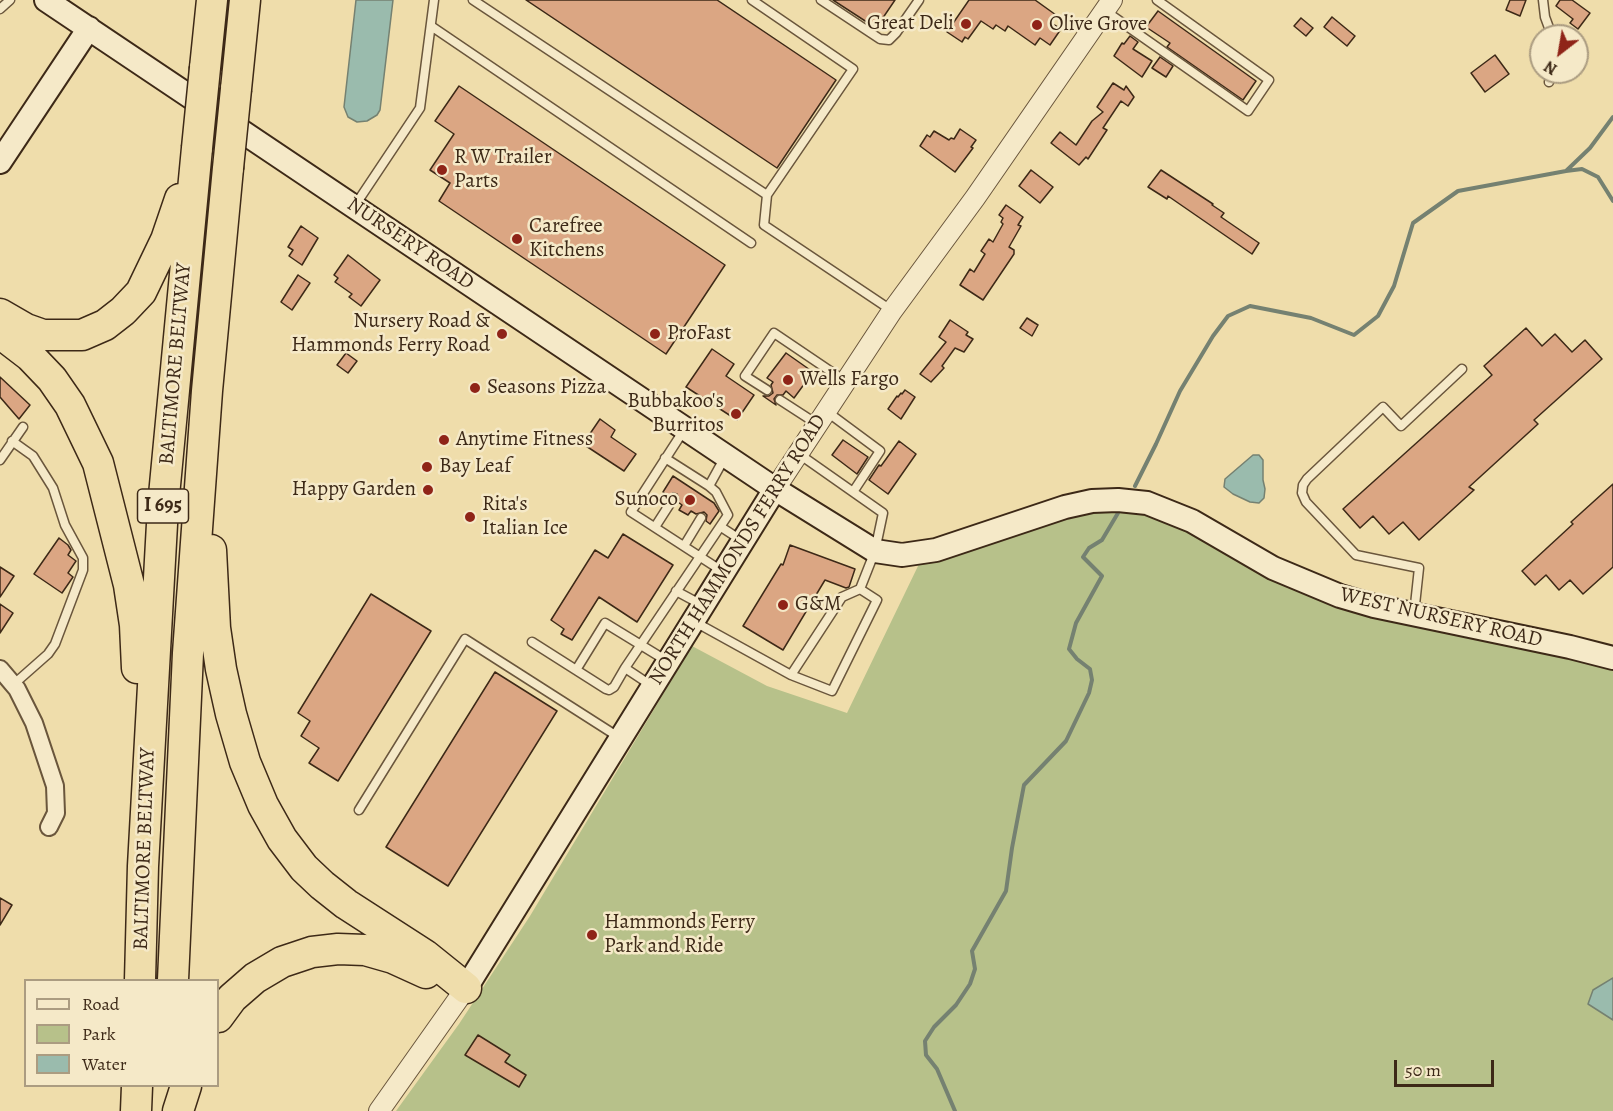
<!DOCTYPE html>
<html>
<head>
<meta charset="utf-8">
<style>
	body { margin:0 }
	#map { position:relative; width:1613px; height:1111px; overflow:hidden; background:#efddab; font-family:Alegreya,serif }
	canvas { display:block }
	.legend { position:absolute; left:24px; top:979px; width:195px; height:108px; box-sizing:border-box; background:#f5e9c8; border:2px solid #ab9c81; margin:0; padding:8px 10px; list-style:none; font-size:18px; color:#3d2917 }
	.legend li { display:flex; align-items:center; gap:12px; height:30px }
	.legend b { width:30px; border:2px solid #ab9c81 }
	.north { position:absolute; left:1529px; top:24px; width:60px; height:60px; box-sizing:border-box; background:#f5e9c8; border:2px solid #ab9c81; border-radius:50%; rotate:211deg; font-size:16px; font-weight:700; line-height:24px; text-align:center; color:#3d2917 }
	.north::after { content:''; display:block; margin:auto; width:21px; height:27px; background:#8f2418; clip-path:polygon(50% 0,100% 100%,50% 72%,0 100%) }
	.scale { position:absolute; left:1394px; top:1060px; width:100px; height:27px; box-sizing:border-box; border:3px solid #3d2917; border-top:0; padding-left:8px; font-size:18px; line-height:21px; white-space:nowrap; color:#3d2917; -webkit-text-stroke:4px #f5e9c8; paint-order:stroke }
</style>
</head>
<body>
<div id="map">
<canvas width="1613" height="1111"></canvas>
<ul class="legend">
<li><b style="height:8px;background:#f5e9c8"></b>Road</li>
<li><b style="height:16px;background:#b7c18a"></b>Park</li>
<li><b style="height:16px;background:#9abbad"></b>Water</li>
</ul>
<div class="north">N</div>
<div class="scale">50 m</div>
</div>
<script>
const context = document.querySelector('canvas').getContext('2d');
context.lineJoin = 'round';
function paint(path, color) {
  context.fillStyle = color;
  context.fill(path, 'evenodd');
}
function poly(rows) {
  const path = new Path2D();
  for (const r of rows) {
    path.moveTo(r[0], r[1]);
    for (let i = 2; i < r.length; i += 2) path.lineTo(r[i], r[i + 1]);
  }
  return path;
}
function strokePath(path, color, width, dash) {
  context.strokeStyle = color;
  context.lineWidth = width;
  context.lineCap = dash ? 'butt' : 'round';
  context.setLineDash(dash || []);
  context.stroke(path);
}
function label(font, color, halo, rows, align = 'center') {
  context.font = font + ' Alegreya,serif';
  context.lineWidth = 5;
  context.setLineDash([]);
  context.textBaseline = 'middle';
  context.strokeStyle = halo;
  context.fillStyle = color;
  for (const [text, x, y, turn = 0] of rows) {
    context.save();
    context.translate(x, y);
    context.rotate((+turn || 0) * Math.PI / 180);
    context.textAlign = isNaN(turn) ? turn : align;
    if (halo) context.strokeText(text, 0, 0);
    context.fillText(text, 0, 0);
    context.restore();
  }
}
paint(poly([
	[1117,509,1144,513,1186,528,1292,589,1339,607,1568,656,1613,668,1613,1111,396,1111,459,1024,530,916,692,646,767,686,847,713,919,564,1094,511]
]), '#b7c18a');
const water = poly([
	[356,0,393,0,380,110,377,115,367,121,357,122,348,117,344,107,356,0],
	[1253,455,1259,455,1263,460,1263,480,1265,489,1264,498,1259,503,1250,502,1233,494,1224,487,1225,479,1253,455],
	[1613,978,1613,1020,1588,1004,1593,990,1613,978]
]);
paint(water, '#9abbad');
strokePath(water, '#758171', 1.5);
strokePath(poly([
	[1566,171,1582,169,1598,177,1613,201],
	[1135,486,1156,444,1180,391,1213,336,1228,316,1250,306,1311,318,1354,335,1378,316,1394,286,1413,223,1458,191,1566,171,1590,148,1613,117],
	[955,1111,937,1069,926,1055,925,1041,934,1027,956,1005,970,984,975,969,972,951,1006,891,1012,848,1024,785,1066,741,1089,693,1092,680,1090,669,1077,659,1069,649,1076,623,1102,576,1083,557,1089,548,1102,540,1118,513]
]), '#758171', 4);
const building = poly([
	[526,0,717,0,836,80,777,168,526,0],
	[833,0,895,0,876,28,833,0],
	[969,0,1035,0,1056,15,1051,23,1061,29,1050,45,1040,38,1035,45,1008,26,1005,31,996,25,993,29,981,21,968,39,965,37,962,42,947,32,969,0],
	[1510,0,1526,0,1520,16,1506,10,1510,0],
	[1560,0,1572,0,1590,13,1578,29,1570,23,1573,19,1556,6,1560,0],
	[1158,11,1256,81,1243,100,1167,47,1170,43,1146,27,1158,11],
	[1332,17,1355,36,1347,46,1324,27,1332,17],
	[1301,18,1313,28,1306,36,1294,26,1301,18],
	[1130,36,1138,42,1133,49,1152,61,1142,77,1114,56,1122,43,1124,44,1130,36],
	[1495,55,1509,74,1485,92,1471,73,1495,55],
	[1160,57,1173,66,1166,77,1152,68,1160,57],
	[1113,83,1124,90,1126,86,1134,97,1128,106,1121,101,1103,128,1107,130,1088,159,1086,157,1079,165,1051,143,1060,132,1076,145,1092,121,1103,112,1097,107,1113,83],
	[459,86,725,265,666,354,439,201,450,183,430,170,454,134,435,121,459,86],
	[960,129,976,140,971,147,973,148,955,172,920,146,927,135,930,137,934,131,949,140,951,138,954,139,960,129],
	[1031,170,1053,187,1040,203,1019,186,1031,170],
	[1161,170,1213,204,1212,205,1224,213,1221,217,1259,243,1252,254,1168,196,1167,199,1148,187,1161,170],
	[1006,205,1023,217,1018,225,1021,226,1009,247,1014,250,1014,254,983,300,960,285,970,269,974,272,985,254,981,251,989,239,993,242,1003,224,1001,222,1003,218,999,215,1006,205],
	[301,226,318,238,302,265,289,256,293,250,288,247,301,226],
	[348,255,380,280,361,306,349,297,352,294,335,282,338,278,334,275,348,255],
	[298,275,310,283,292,310,281,302,298,275],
	[1027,318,1038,325,1032,336,1020,328,1027,318],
	[950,320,968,332,966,335,973,339,964,352,955,348,942,366,944,368,931,382,920,374,946,342,939,337,950,320],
	[1526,328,1542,346,1555,334,1572,352,1585,340,1602,359,1534,420,1538,424,1469,487,1474,490,1419,540,1403,522,1389,534,1373,516,1360,528,1343,509,1492,375,1484,366,1526,328],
	[712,349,734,364,726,376,754,395,737,420,686,387,712,349],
	[346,353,357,361,348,373,337,365,346,353],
	[786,353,813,372,794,398,786,391,783,395,777,395,774,399,776,405,763,396,769,396,773,393,771,385,773,382,767,378,786,353],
	[0,377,30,405,19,419,0,397,0,377],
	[905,390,915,397,901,419,888,409,897,396,898,397,901,393,902,394,905,390],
	[600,419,615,430,611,437,636,454,624,471,583,444,600,419],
	[843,440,868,457,857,474,832,455,843,440],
	[899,441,916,454,888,494,869,480,879,465,881,466,899,441],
	[673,476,714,503,719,511,710,524,706,521,707,515,704,512,696,514,691,511,688,515,679,510,682,505,678,502,679,499,677,494,673,493,668,496,663,492,673,476],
	[1613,484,1613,567,1583,594,1570,580,1559,590,1546,575,1535,585,1522,571,1573,524,1571,522,1613,484],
	[623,534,673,565,637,622,599,597,572,640,561,634,564,629,551,620,595,550,608,558,623,534],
	[59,538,68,545,71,550,68,555,76,561,68,573,73,577,62,593,34,574,59,538],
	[790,545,855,569,849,587,846,588,825,580,783,650,743,626,781,564,783,565,790,545],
	[0,567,14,576,0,597,0,567],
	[371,594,431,631,338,781,309,763,319,748,301,736,310,721,298,713,371,594],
	[0,604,13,613,0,633,0,604],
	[495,672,557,711,448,886,386,847,495,672],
	[0,898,12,905,0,925,0,898],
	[478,1035,510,1055,505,1062,526,1075,519,1087,465,1055,478,1035]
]);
paint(building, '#dba683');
strokePath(building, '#3d2917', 1.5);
const service = poly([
	[473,0,767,195],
	[752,0,853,69,767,195,764,225,891,310],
	[821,0,880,39,889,40,896,33,919,0],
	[1543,0,1545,17,1552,36],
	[0,9,10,0],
	[1104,10,1248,111,1269,80,1157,0],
	[431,26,751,243],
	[1549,82,1551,72],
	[354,207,420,108,434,0],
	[767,390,745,376,774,333,845,381],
	[780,400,817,424],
	[826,411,880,451,853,492],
	[684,430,631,512,722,571],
	[12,441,33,456,53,488,65,525,83,558,83,570,55,644,48,654,14,684],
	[0,460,23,427],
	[709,486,725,457],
	[655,527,673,499],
	[721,527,741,540],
	[684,546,701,518],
	[676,591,702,605],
	[1414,614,1419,568,1356,555,1306,502,1302,493,1303,485,1307,479,1383,407,1401,426,1462,369],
	[695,622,791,675,832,691,877,600,860,589,875,551,883,513,799,454],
	[532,642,606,689,609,690,614,687,625,668,652,686],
	[625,668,728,515,716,492,709,486,665,458],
	[576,670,605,623,667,661],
	[791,675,842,597,860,589],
	[359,810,465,639,620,738]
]);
const minor = poly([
	[0,669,17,689,34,723,55,786,56,813,49,827]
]);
const tertiary = poly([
	[775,489,892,311,975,198,1112,0],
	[379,1111,466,988]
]);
const secondary = poly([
	[46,0,775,489,875,551,902,555,936,550,1065,507,1092,501,1118,500,1147,503,1192,521,1273,568,1340,596,1374,606,1570,647,1613,658],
	[0,162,89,28],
	[466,988,775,489]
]);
const motorway = poly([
	[205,68,212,0],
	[236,89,245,0],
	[0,314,26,329,43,335,82,335,105,325,123,311,141,292,166,240,180,199],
	[0,333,30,356,52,379,70,405,98,463,129,585,135,625,137,668],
	[211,550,215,628,221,669,231,714,245,762,263,805,282,839,304,868,322,885,346,904,425,955,466,988],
	[140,980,143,866,163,506,197,148],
	[173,980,188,653,207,391,228,168],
	[218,1017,232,998,255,978,282,962,312,952,338,949,365,950,393,958,426,973],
	[136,1111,137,1086],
	[178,1111,186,1086]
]);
strokePath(service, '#6a563c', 11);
strokePath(minor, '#6a563c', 20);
strokePath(tertiary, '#6a563c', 22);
strokePath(secondary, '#3d2917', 26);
strokePath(motorway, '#3d2917', 33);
strokePath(service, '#f5e9c8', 8);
strokePath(minor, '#f5e9c8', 16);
strokePath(tertiary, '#f5e9c8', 20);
strokePath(secondary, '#f5e9c8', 22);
strokePath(motorway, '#efddab', 30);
const motorwayBridge = poly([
	[197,148,205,68],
	[228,168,236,89]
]);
strokePath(motorwayBridge, '#3d2917', 33, []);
strokePath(motorwayBridge, '#efddab', 30);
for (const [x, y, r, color] of [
	[966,24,6,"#8f2418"],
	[1037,25,6,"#8f2418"],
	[442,170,6,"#8f2418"],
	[517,239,6,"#8f2418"],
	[502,334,6,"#8f2418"],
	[655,334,6,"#8f2418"],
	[788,380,6,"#8f2418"],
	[475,388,6,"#8f2418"],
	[736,414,6,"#8f2418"],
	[444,440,6,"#8f2418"],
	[427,467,6,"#8f2418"],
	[428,490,6,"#8f2418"],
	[690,500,6,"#8f2418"],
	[470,517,6,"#8f2418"],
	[783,605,6,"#8f2418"],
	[592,935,6,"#8f2418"]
]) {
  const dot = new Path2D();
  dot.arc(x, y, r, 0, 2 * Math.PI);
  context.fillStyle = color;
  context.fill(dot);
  strokePath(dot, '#f5e9c8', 2);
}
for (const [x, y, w] of [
	[163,506,51]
]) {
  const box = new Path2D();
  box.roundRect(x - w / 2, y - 17, w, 34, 4.5);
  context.fillStyle = '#f5e9c8';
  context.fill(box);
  strokePath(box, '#3d2917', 1.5);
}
label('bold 20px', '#3d2917', null, [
	["I 695",163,506]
]);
label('21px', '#3d2917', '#f5e9c8', [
	["Great Deli",954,24,"right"],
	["Olive Grove",1049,25],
	["R W Trailer",454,158],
	["Parts",454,182],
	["Carefree",529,227],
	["Kitchens",529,251],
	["Nursery Road &",490,322,"right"],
	["Hammonds Ferry Road",490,346,"right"],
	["ProFast",667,334],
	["Wells Fargo",800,380],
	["Seasons Pizza",487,388],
	["Bubbakoo's",724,402,"right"],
	["Burritos",724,426,"right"],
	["Anytime Fitness",456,440],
	["Bay Leaf",439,467],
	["Happy Garden",416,490,"right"],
	["Sunoco",678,500,"right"],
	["Rita's",482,505],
	["Italian Ice",482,529],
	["G&M",795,605],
	["Hammonds Ferry",604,923],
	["Park and Ride",604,947]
], 'left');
label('21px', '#3d2917', '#f5e9c8', [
	["NURSERY ROAD",410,244,34],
	["BALTIMORE BELTWAY",176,364,-85],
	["NORTH HAMMONDS FERRY ROAD",738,550,-58],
	["WEST NURSERY ROAD",1441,618,13],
	["BALTIMORE BELTWAY",145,849,-88]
]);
</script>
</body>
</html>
